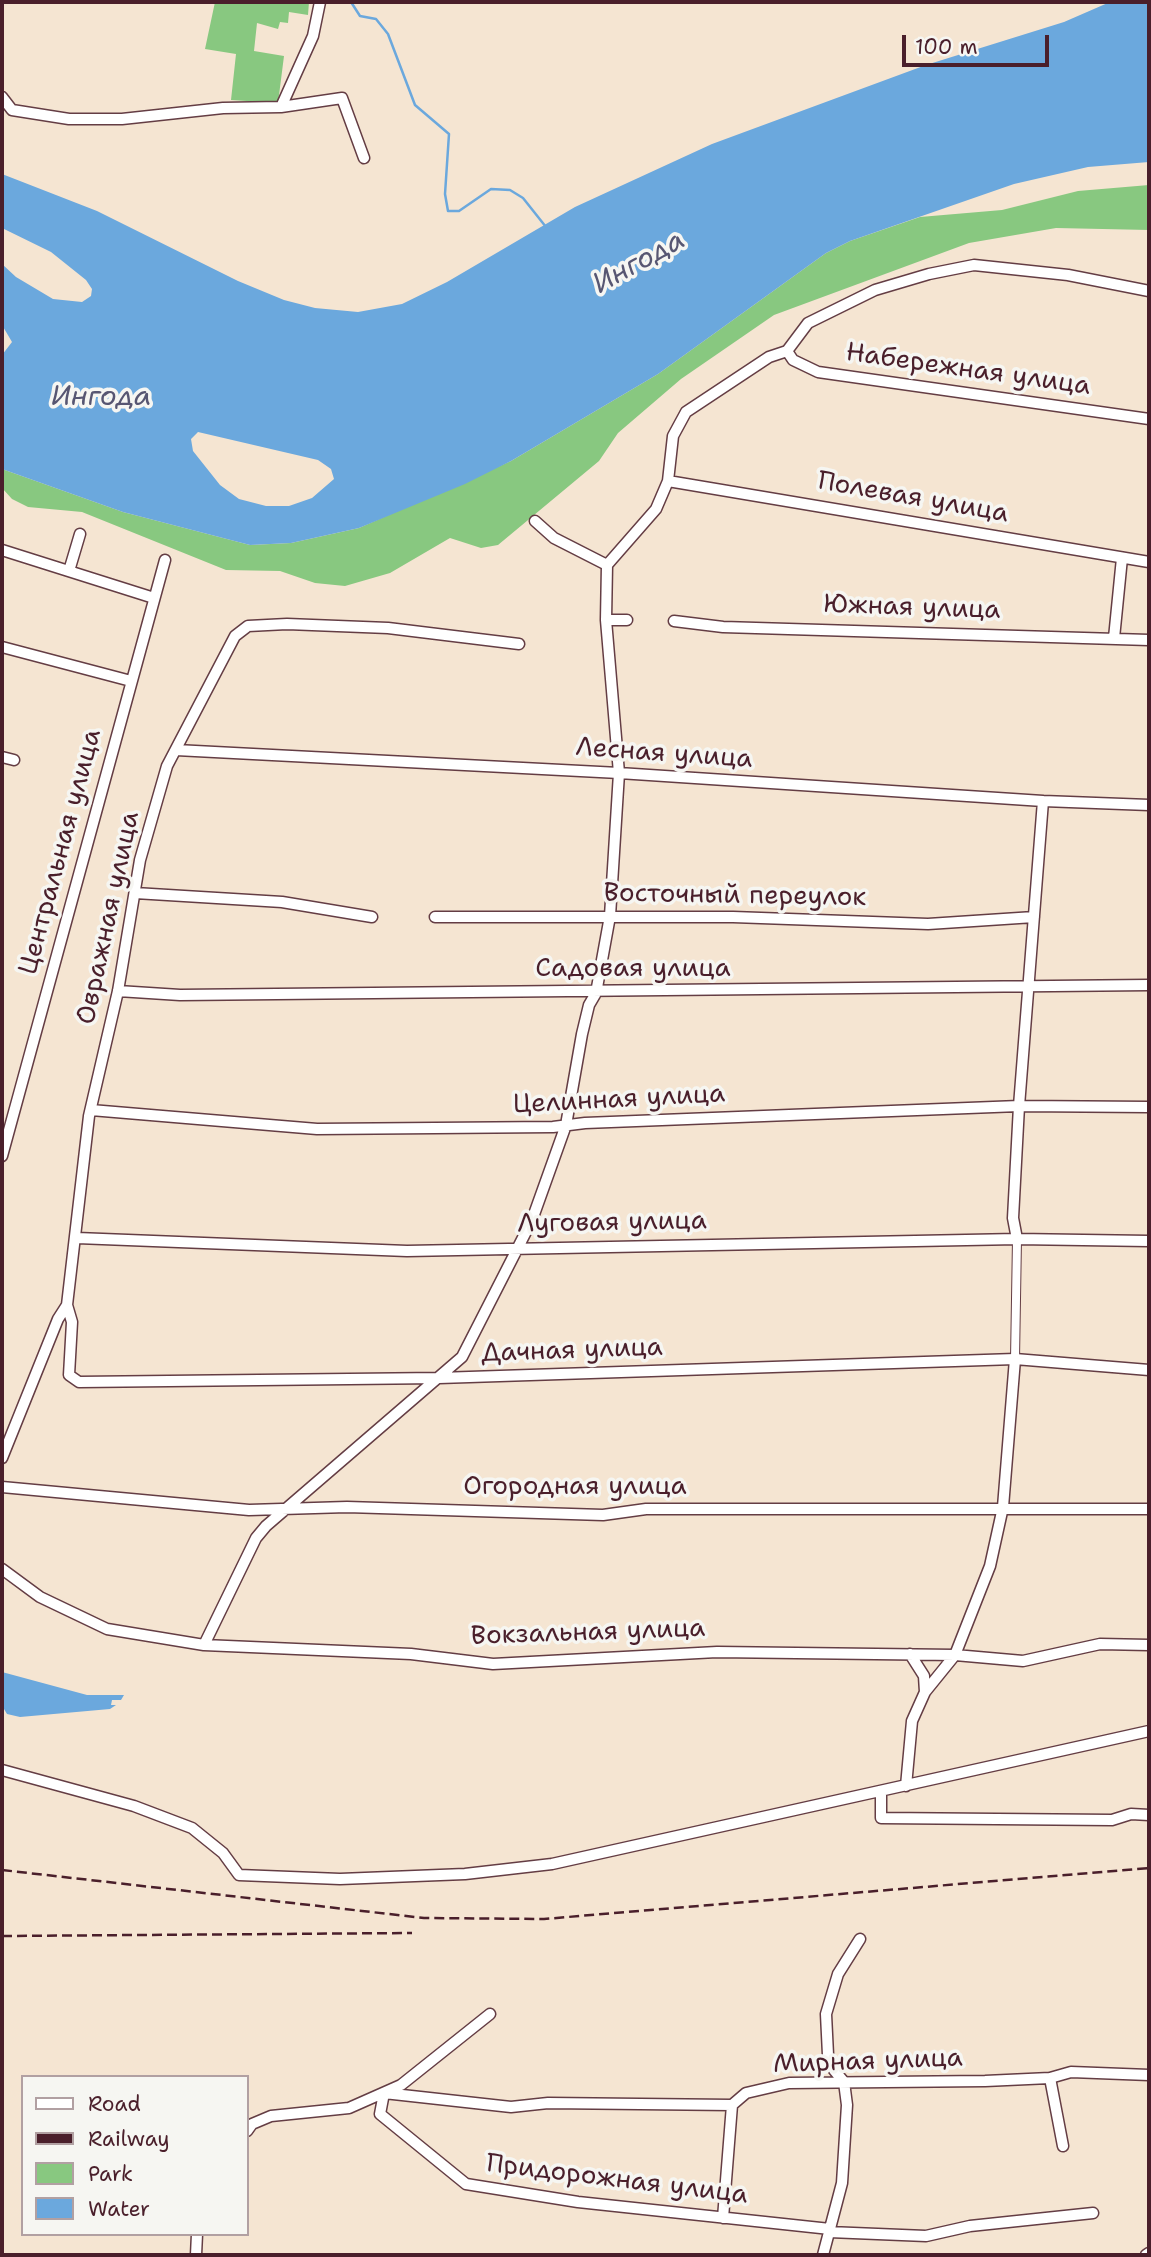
<!DOCTYPE html>
<html>
<head>
<meta charset="utf-8">
<style>
	body { margin:0 }
	#map { position:relative; width:1151px; height:2257px; overflow:hidden; background:#f5e5d2; font-family:"Shantell Sans",sans-serif }
	canvas { display:block }
	.frame { position:absolute; inset:0; border:4px solid #4a1f2b; pointer-events:none }
	.legend { position:absolute; left:21px; top:2075px; width:228px; height:161px; box-sizing:border-box; background:#f6f6f2; border:2px solid #b1a0a2; margin:0; padding:9px 12px; list-style:none; font-size:21px; color:#4a1f2b }
	.legend li { display:flex; align-items:center; gap:14px; height:35px }
	.legend b { width:35px; border:2px solid #b1a0a2 }
	.scale { position:absolute; left:902px; top:35px; width:147px; height:32px; box-sizing:border-box; border:4px solid #4a1f2b; border-top:0; padding-left:9px; font-size:21px; line-height:24px; white-space:nowrap; color:#4a1f2b; -webkit-text-stroke:5px #f6f6f2; paint-order:stroke }
</style>
</head>
<body>
<div id="map">
<canvas width="1151" height="2257"></canvas>
<div class="frame"></div>
<ul class="legend">
<li><b style="height:9px;background:#fff"></b>Road</li>
<li><b style="height:9px;background:#4a1f2b"></b>Railway</li>
<li><b style="height:19px;background:#88c880"></b>Park</li>
<li><b style="height:19px;background:#6ba8dd"></b>Water</li>
</ul>
<div class="scale">100 m</div>
</div>
<script>
const context = document.querySelector('canvas').getContext('2d');
context.lineJoin = 'round';
function paint(path, color) {
  context.fillStyle = color;
  context.fill(path, 'evenodd');
}
function poly(rows) {
  const path = new Path2D();
  for (const r of rows) {
    path.moveTo(r[0], r[1]);
    for (let i = 2; i < r.length; i += 2) path.lineTo(r[i], r[i + 1]);
  }
  return path;
}
function strokePath(path, color, width, dash) {
  context.strokeStyle = color;
  context.lineWidth = width;
  context.lineCap = dash ? 'butt' : 'round';
  context.setLineDash(dash || []);
  context.stroke(path);
}
function label(font, color, halo, rows, align = 'center') {
  context.font = font + ' "Shantell Sans",sans-serif';
  context.lineWidth = 7;
  context.setLineDash([]);
  context.textBaseline = 'middle';
  context.strokeStyle = halo;
  context.fillStyle = color;
  for (const [text, x, y, turn = 0] of rows) {
    context.save();
    context.translate(x, y);
    context.rotate((+turn || 0) * Math.PI / 180);
    context.textAlign = isNaN(turn) ? turn : align;
    if (halo) context.strokeText(text, 0, 0);
    context.fillText(text, 0, 0);
    context.restore();
  }
}
paint(poly([
	[215,2,309,2,308,15,289,12,288,23,280,22,278,29,257,23,254,51,284,56,278,103,231,100,236,54,205,49],
	[1149,185,1149,230,1056,228,969,243,774,315,681,379,618,433,599,461,498,545,481,548,450,538,390,573,345,586,315,583,280,571,226,570,82,512,28,507,12,499,2,488,2,469,123,512,250,545,291,543,359,528,511,461,658,374,826,253,850,241,920,217,1002,210,1078,191]
]), '#88c880');
paint(poly([
	[1110,2,1149,2,1149,162,1088,167,1014,184,850,241,826,253,658,374,511,461,465,484,359,528,291,543,250,545,123,512,2,469,2,355,12,342,2,325,2,264,16,277,53,299,82,302,91,296,92,289,86,280,51,252,2,228,2,174,97,211,238,281,284,300,315,308,358,312,402,304,447,282,575,207,712,144,926,65,1064,22],
	[198,432,318,460,331,469,334,479,312,498,289,506,266,506,239,499,220,485,193,451,191,439],
	[2,1672,87,1695,124,1695,121,1700,112,1700,111,1705,116,1705,110,1709,20,1717,7,1714,4,1709]
]), '#6ba8dd');
strokePath(poly([
	[351,2,360,16,376,19,388,34,415,105,449,134,445,194,448,211,459,211,491,189,510,190,523,198,546,227]
]), '#6ba8dd', 2.5);
const pedestrian = poly([
	[1015,1359,1017,1239]
]);
const minor = poly([
	[2,97,12,110,69,119,122,119,223,108,281,107,313,36,320,2],
	[281,107,342,98,364,158],
	[787,351,793,360,818,372,1149,419],
	[668,481,1149,562],
	[535,521,554,538,607,565],
	[2,550,154,598],
	[607,565,656,509,668,481,673,436,686,412,769,357,787,351,808,323,875,290,929,274,974,265,1068,275,1149,291],
	[69,571,80,534],
	[606,620,627,620],
	[674,621,723,627,1149,640],
	[1114,638,1122,558],
	[2,647,131,681],
	[176,750,619,773,1043,801,1149,805],
	[2,757,14,760],
	[135,893,282,902,372,917],
	[435,917,733,917,928,924,1034,917],
	[118,991,180,995,1149,985],
	[91,1110,317,1129,553,1127,585,1123,1019,1106,1149,1107],
	[2,1156,165,560],
	[77,1238,407,1251,1017,1239,1149,1241],
	[1017,1239,1013,1218,1019,1106,1043,801],
	[67,1305,72,1322,69,1375,79,1382,439,1378,1015,1359,1149,1370],
	[2,1458,58,1319,67,1305,89,1116,118,991,140,860,167,766,235,636,248,626,287,624,388,628,519,644],
	[2,1487,249,1510,347,1507,603,1515,646,1509,1149,1509],
	[2,1569,40,1597,107,1629,204,1645,411,1654,493,1664,717,1652,955,1655,1023,1661,1100,1644,1149,1645],
	[204,1645,256,1538,266,1526,462,1357,532,1220,566,1125,582,1034,589,1005,596,993,610,916,619,773,606,620,607,565],
	[910,1654,924,1676,925,1692],
	[2,1770,134,1806,192,1828,223,1853,239,1875,340,1879,465,1874,552,1864,1149,1731],
	[906,1786,912,1721,925,1692,955,1655,990,1566,1003,1507,1015,1359],
	[881,1791,881,1818,1112,1820,1131,1814,1149,1815],
	[1050,2078,1063,2146],
	[247,2131,252,2124,271,2116,349,2108,401,2085,490,2014],
	[723,2218,732,2105],
	[830,2229,578,2202,466,2184,380,2114,384,2093,511,2107,548,2103,732,2105,746,2093,789,2083,985,2081,1050,2078,1071,2072,1149,2075],
	[829,2232,926,2236,970,2226,1093,2213],
	[196,2255,197,2234],
	[823,2255,842,2183,847,2105,844,2082,834,2070,828,2055,826,2014,838,1974,860,1939],
	[1146,2255,1149,2253]
]);
strokePath(pedestrian, '#643d44', 10);
strokePath(minor, '#643d44', 13);
strokePath(pedestrian, '#fff', 8);
strokePath(minor, '#fff', 10);
strokePath(poly([
	[2,1870,424,1918,544,1919,1149,1868],
	[2,1936,412,1933]
]), '#4a1f2b', 2.5, [10, 5]);
label('26px', '#4a1f2b', '#f6f6f2', [
	["Набережная улица",968,370,8],
	["Полевая улица",913,498,10],
	["Южная улица",912,608,2],
	["Лесная улица",664,754,4],
	["Центральная улица",61,852,-75],
	["Восточный переулок",735,896,1],
	["Овражная улица",109,918,-78],
	["Садовая улица",633,969],
	["Целинная улица",619,1100,-3],
	["Луговая улица",612,1223,-1],
	["Дачная улица",572,1351,-2],
	["Огородная улица",575,1487],
	["Вокзальная улица",588,1633,-2],
	["Мирная улица",868,2062,-2],
	["Придорожная улица",617,2180,7]
]);
label('italic 28px', '#575672', '#f6f6f2', [
	["Ингода",639,263,-29],
	["Ингода",101,398]
]);
</script>
</body>
</html>
